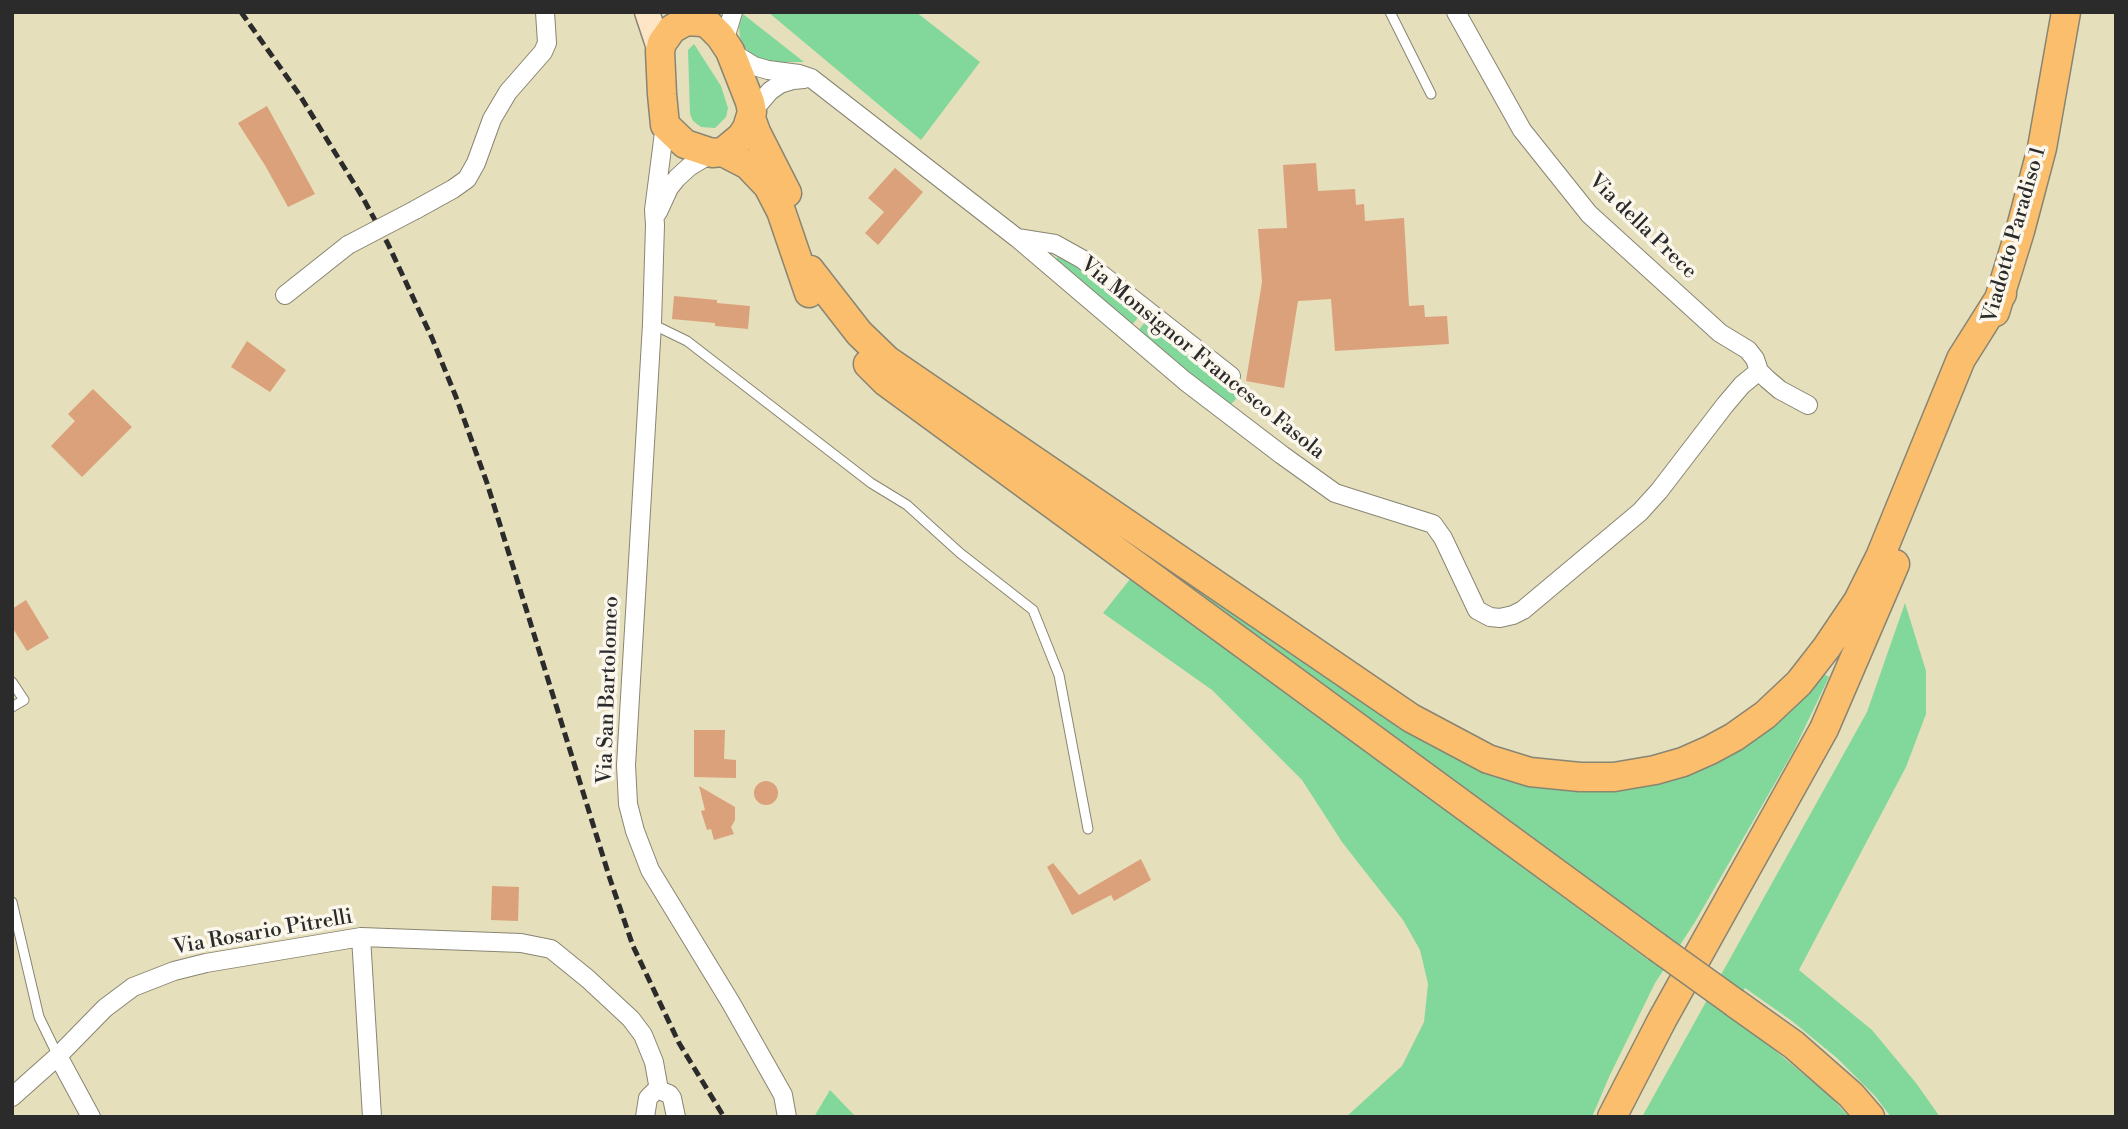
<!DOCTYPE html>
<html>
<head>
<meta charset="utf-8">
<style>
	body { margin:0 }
	#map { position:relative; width:2128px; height:1129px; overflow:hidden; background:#e6dfbb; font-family:"Libre Bodoni",serif }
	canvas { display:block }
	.frame { position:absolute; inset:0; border:14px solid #2b2b2b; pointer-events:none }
</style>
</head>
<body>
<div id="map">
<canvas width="2128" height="1129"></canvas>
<div class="frame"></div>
</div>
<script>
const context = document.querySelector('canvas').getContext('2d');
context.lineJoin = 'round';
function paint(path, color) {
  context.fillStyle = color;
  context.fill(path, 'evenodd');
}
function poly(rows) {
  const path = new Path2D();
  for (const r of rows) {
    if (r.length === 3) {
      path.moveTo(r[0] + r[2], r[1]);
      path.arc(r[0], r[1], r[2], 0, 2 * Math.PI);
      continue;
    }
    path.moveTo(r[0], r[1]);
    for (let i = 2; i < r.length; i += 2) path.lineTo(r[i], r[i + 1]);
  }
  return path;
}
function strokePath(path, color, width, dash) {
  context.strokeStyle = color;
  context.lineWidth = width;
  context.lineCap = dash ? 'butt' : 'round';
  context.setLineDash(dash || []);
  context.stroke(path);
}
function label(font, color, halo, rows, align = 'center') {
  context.font = font + ' "Libre Bodoni",serif';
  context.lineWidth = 7;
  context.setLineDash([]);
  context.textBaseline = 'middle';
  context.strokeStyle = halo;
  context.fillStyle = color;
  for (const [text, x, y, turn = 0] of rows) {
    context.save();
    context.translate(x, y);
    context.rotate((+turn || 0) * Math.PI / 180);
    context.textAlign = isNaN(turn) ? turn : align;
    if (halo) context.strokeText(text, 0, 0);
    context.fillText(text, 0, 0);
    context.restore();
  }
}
paint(poly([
	[768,12,916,12,980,62,921,140],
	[743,14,804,62,770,62,752,56,744,46,740,38,739,27],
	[694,44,721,86,728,108,726,117,715,128,701,127,693,121,690,114,688,50],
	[1059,255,1081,264,1141,314,1131,326,1056,259],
	[1148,318,1242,393,1230,405,1138,331],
	[1155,556,1331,681,1415,732,1610,789,1794,704,1824,674,1829,677,1794,750,1695,922,1655,983,1609,1077,1592,1117,1346,1117,1402,1066,1424,1022,1428,984,1420,950,1403,920,1342,842,1302,780,1212,690,1103,613,1131,578,1648,960,1665,934,1153,559],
	[1905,603,1926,671,1926,714,1906,767,1799,970,1872,1030,1916,1083,1940,1117,1891,1117,1875,1096,1837,1058,1792,1021,1745,988,1735,1003,1739,1021,1830,1096,1849,1117,1642,1117,1867,712],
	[830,1090,856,1117,857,1117,814,1117]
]), '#82d89b');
paint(poly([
	[267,106,315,194,288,207,266,167,238,123],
	[1316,163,1318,191,1355,189,1356,205,1364,204,1365,221,1404,218,1409,306,1424,305,1425,317,1447,316,1449,344,1335,351,1331,299,1298,301,1284,388,1246,381,1262,282,1258,229,1287,228,1283,165],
	[895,168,923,192,878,245,865,233,884,212,868,198],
	[674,296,717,300,717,303,750,306,748,329,715,326,715,323,672,319],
	[247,341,286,370,270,392,231,367],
	[93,389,132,427,82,477,51,446,75,421,68,414],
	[26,600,49,638,27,651,12,627,12,609],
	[694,730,725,730,724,759,736,760,736,778,694,777],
	[766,793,12],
	[699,786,735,807,735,820,731,827,734,834,714,840,711,829,707,830,701,811,705,810],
	[1141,859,1151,880,1114,901,1111,895,1072,915,1047,867,1053,863,1079,895],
	[492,886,519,887,518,921,491,920]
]), '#daa17b');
const service = poly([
	[1390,12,1431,94],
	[652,324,687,341,871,483,907,505,960,553,1033,610,1059,675,1088,829],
	[12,682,24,700,12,707],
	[12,902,39,1017,58,1056]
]);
const minor = poly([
	[1456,12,1522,130,1589,214,1720,333,1748,350,1755,359,1759,371,1767,379,1780,390,1808,405],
	[724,42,733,12],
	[731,52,754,66,768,70,799,74,811,78,1017,238,1185,381,1282,455,1335,493,1433,524,1443,538,1477,610,1490,617,1500,618,1513,615,1523,610,1640,512,1659,491,1725,405,1742,385,1759,371],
	[752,112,770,91,780,84,793,80,804,79],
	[665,125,654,210,655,225,652,324,626,765,628,804,635,831,650,870,731,1003,774,1079,783,1095,787,1117],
	[415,210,453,189,467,179,476,163,492,119,508,92,543,52,547,43,545,12],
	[658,212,669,188,677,178,689,167,712,153],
	[1017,238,1055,244,1082,259,1231,376],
	[285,295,348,245],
	[361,937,372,1117],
	[58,1056,91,1117],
	[12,1097,58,1056,105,1008,133,987,174,971,206,963,361,937,521,943,551,949,588,979,631,1019,643,1035,654,1062,659,1090],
	[645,1117,648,1098,655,1091,659,1090,669,1094,672,1098,676,1117]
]);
const secondary = poly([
	[647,12,660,51]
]);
const primary = poly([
	[686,21,702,22,709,25,720,36,730,51,750,102,752,112,747,128,741,137,723,152,712,153,685,144,665,125,662,94,660,51,662,43,672,29,686,21],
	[751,118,756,132,787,193],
	[723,152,748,165,768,186,781,211,809,293],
	[810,270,859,333,887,360,1411,718,1488,759,1530,772,1580,777,1614,777,1655,770,1683,762,1710,750,1734,737,1765,715,1799,683,1827,647,1858,601,1880,557,1961,359,2002,294],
	[1995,312,2020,231,2042,148,2066,12],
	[868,364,886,382,1657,947],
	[1735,1003,1794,1045,1851,1095,1870,1117],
	[1612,1117,1662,1020,1824,729,1895,564]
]);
strokePath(service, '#888573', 11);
strokePath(minor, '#888573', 20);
strokePath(secondary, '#888573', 27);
strokePath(primary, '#888573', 31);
strokePath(service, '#fff', 9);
strokePath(minor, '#fff', 18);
strokePath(secondary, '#fde5c5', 24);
strokePath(primary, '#fabe6d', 28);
strokePath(poly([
	[241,12,299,94,363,198,388,244,432,338,456,397,487,483,610,879,633,946,679,1043,724,1117]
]), '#2b2b2b', 5, [10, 5]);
const minorBridge = poly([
	[348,245,415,210]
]);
const primaryBridge = poly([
	[1657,947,1735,1003]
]);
strokePath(minorBridge, '#888573', 20, []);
strokePath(primaryBridge, '#888573', 31, []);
strokePath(minorBridge, '#fff', 18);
strokePath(primaryBridge, '#fabe6d', 28);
label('21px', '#2b2b2b', '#fbf7ec', [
	["Via della Prece",1642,227,44],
	["Viadotto Paradiso 1",2015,235,-74],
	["Via Monsignor Francesco Fasola",1202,359,39],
	["Via San Bartolomeo",609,690,-88],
	["Via Rosario Pitrelli",263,933,-10]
]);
</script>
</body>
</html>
